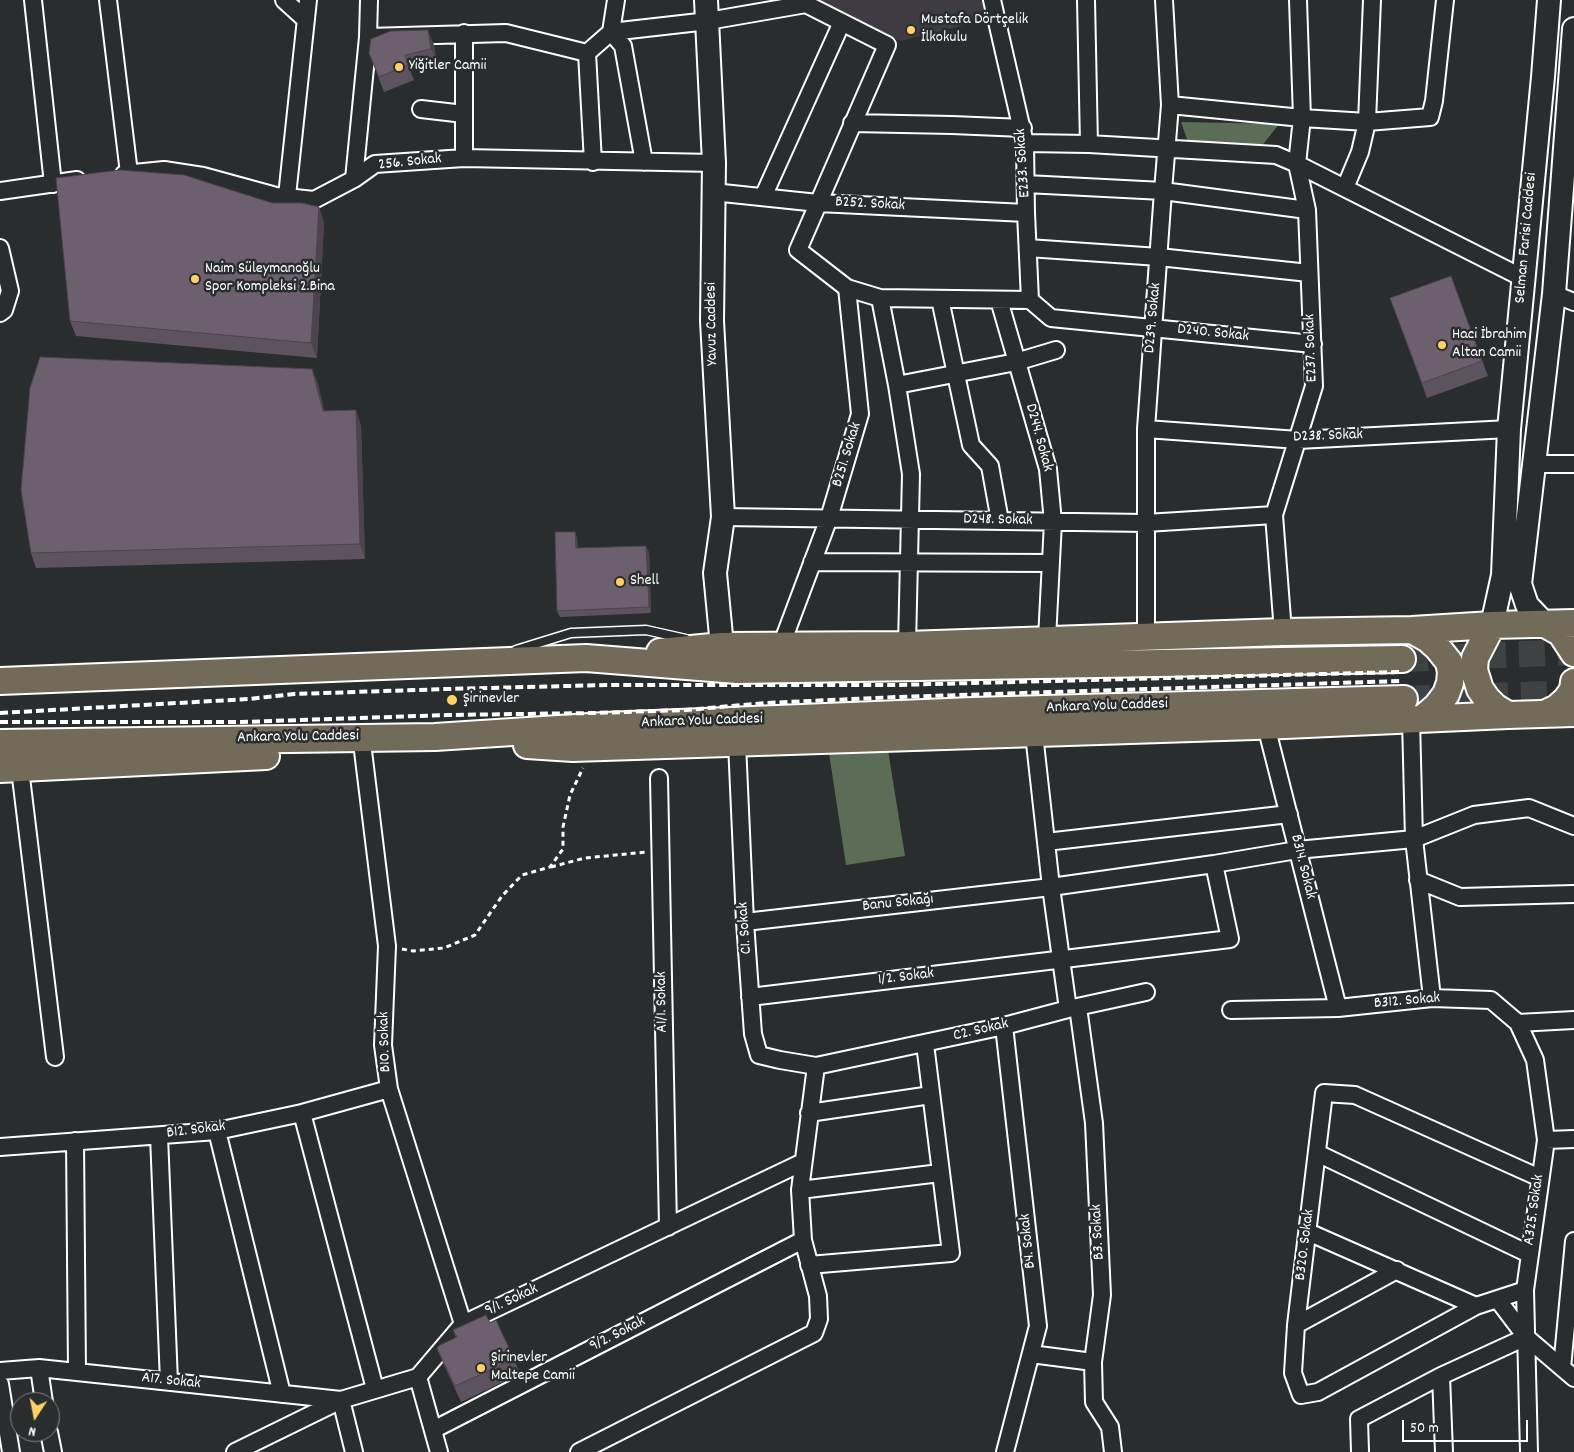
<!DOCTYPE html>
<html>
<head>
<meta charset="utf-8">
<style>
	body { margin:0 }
	#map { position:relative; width:1574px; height:1452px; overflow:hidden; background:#2a2d2e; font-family:Dekko,sans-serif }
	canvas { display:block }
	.north { position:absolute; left:10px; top:1392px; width:50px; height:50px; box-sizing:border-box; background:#2a2d2e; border:1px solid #7f8182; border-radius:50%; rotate:191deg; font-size:14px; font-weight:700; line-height:20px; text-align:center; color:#fff }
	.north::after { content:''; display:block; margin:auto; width:18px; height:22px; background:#ffd166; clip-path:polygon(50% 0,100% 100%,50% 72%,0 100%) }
	.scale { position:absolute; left:1402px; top:1420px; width:126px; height:22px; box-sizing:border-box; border:2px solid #fff; border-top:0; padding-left:6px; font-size:15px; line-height:18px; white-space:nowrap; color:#fff; -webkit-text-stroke:4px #2a2d2e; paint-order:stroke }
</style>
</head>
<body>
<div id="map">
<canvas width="1574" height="1452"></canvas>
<div class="north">N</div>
<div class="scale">50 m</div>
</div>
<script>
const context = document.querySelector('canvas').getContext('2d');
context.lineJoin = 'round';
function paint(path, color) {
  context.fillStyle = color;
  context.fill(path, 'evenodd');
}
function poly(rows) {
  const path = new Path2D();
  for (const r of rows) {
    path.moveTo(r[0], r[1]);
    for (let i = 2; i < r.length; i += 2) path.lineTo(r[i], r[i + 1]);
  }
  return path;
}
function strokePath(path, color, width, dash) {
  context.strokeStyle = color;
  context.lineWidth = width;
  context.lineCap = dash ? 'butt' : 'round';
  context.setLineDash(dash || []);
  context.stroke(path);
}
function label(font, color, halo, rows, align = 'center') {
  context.font = font + ' Dekko,sans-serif';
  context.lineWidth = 5;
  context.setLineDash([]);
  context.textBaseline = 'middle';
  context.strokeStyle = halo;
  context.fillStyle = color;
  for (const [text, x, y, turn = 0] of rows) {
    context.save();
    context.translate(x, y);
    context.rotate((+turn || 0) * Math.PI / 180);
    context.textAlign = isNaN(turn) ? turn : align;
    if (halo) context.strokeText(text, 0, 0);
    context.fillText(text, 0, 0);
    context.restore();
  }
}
paint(poly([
	[818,0,984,0,988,19,900,41]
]), '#3e3c42');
paint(poly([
	[1181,122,1279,124,1261,147,1189,145],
	[887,744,905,856,846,865,829,753]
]), '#5b6d57');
strokePath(poly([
	[1402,659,1574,652],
	[1404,699,1574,693]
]), '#3f4243', 26, [26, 13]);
const service = poly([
	[516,650,571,633,646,630,686,639]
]);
const minor = poly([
	[33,0,53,184],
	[108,0,129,173],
	[284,0,306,20],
	[992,0,1025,143,1026,213,1030,300],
	[1086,0,1089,144],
	[611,32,708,21,806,4,887,45,798,250,847,288,860,414,829,518,781,646],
	[611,32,623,46,644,162],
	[464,33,464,158],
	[368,37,506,33,587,53],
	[1170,105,1302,118,1367,122,1430,117,1434,101,1445,0],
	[421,109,464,114],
	[852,123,952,125,1023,128],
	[1025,143,1089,144,1276,155,1297,164,1523,278],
	[593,162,587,53,611,32,616,0],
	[124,174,164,170,203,176,276,196,314,200,354,179,375,164,464,158,714,163],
	[354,179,368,37,369,0],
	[1026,184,1163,191,1307,210],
	[1345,188,1360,152,1367,122,1372,0],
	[0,191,77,180],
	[713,192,818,203,1026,213],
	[287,196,308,0],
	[763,197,842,22],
	[0,248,10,291,4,310,0,313],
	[1028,248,1159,257,1309,273],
	[847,288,880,298,1030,300],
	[1554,294,1574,302],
	[880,298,897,385,911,474,907,645],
	[940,299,971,445,990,466,1000,521],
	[999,300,1048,469,1053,522,1047,639],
	[1030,300,1051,318,1313,344],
	[897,385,1016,362,1056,350],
	[1146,429,1298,440,1509,429],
	[1535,464,1574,464],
	[723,517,1146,523,1274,515],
	[812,562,1051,563],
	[1283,632,1274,515,1314,386,1307,210,1297,164,1302,118,1298,0],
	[1146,637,1146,429,1163,191,1170,105,1164,0],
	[1411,720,1414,839,1432,998],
	[1266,726,1338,1008],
	[1034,734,1051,887,1068,1009],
	[737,743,745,922,753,1034,759,1055,780,1060,816,1066,1004,1026,1068,1009,1146,992],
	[363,751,387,946,383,1045,389,1089,463,1324],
	[20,769,55,1057],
	[659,778,668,1227],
	[1046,842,1289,814],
	[1418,880,1460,897,1574,894],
	[745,922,1051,887,1214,864,1297,850,1414,839,1474,815,1529,808,1574,826],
	[750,997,1230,939,1214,864],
	[1078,1007,1094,1123,1102,1295,1093,1362,1094,1402,1110,1427,1113,1452],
	[1231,1010,1338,1008,1432,998,1491,1000,1518,1023,1574,1020],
	[1518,1023,1535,1060,1546,1140,1525,1290,1529,1452],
	[1004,1026,1038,1326,1005,1452],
	[302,1113,375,1389],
	[809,1113,931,1095],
	[217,1131,282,1394],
	[159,1136,169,1382],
	[1546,1140,1574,1139],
	[75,1141,77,1372],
	[0,1147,217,1131,302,1113,389,1089],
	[1317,1153,1529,1254],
	[800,1190,940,1173],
	[1308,1232,1476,1306,1525,1290],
	[809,1265,951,1253,925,1044],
	[1498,1300,1526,1337,1574,1378],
	[1476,1306,1318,1392,1301,1395,1293,1373,1296,1325,1324,1093,1355,1095,1540,1178],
	[1296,1325,1397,1270],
	[1031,1354,1093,1362],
	[39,1368,44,1402],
	[1562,1368,1574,1241],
	[0,1371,39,1368,341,1400,354,1452],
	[1441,1376,1444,1452],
	[418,1377,439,1452],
	[0,1384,11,1452],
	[433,1430,803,1240],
	[49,1432,53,1452],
	[235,1452,341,1400,418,1377,463,1324,803,1162],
	[579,1452,814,1333,819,1319,818,1296,803,1240,800,1190,816,1066],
	[1360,1452,1359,1419,1441,1376,1526,1337]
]);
const secondary = poly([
	[706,0,714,163,712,321,723,517,715,573,722,646],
	[1545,624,1527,605,1520,584,1554,294,1574,29],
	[1492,625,1503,575,1509,429,1543,77,1549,0]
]);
const trunk = poly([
	[1545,624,1561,633,1574,653],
	[1492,625,1475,658,1474,670,1480,689,1487,699,1495,707,1508,715],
	[1412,630,1428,639,1437,647,1449,662,1451,672,1450,683,1446,694,1437,706,1422,719],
	[660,652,722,646,907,645,1283,632,1412,630,1492,625,1574,623],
	[0,681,586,658,737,670,1402,659],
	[1544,714,1557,708,1566,700,1573,690,1574,682],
	[0,743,435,737,605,726,973,711,1404,699],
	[527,745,573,748,1285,725,1508,715,1574,713],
	[0,769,266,756]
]);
strokePath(service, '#fff', 11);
strokePath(minor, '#fff', 20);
strokePath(secondary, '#fff', 26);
strokePath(trunk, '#fff', 30);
strokePath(poly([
	[551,867,585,858,646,852],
	[402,949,413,951,444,948,475,935,502,896,522,875,550,867,563,849,563,827,570,795,583,768]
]), '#fff', 3, [5, 4]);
strokePath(service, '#2a2d2e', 8);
strokePath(minor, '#2a2d2e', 16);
strokePath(secondary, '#2a2d2e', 22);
strokePath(trunk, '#726b5a', 26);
strokePath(poly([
	[0,713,249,699,294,694,447,689,607,685,896,685,1401,672],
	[0,722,242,722,448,715,593,713,686,710,766,703,897,697,1402,681]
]), '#fff', 4, [8, 4]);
paint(poly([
	[434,45,437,64,410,70,414,80,384,92,369,53],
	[324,222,317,358,76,336,70,321],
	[1451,276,1488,376,1427,398,1390,298],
	[312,369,318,384,324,411,361,425,365,559,36,568,31,553],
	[575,532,577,538,578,548,649,552,651,613,560,617,557,611],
	[490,1323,514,1359,520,1374,461,1402,443,1363,437,1348,456,1338,453,1330]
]), '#5d535f');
paint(poly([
	[428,30,434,45,437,64,431,49],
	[319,207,324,222,317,358,311,343],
	[312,369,318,384,328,426,323,411],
	[356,410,361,425,365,559,360,544],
	[575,532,577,538,578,554,576,548],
	[646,546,649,552,651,613,649,607]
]), '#4c434e');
const building = poly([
	[428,30,431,49,405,55,408,65,379,77,369,53,371,39,391,31,428,30],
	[120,170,184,175,272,203,302,203,319,207,311,343,70,321,56,178,120,170],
	[1451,276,1482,361,1422,383,1390,298,1451,276],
	[40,357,312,369,323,411,356,410,360,544,31,553,21,490,30,388,40,357],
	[555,532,575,532,576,548,646,546,649,607,557,611,555,532],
	[486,1315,490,1323,496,1320,514,1359,455,1386,437,1348,440,1345,457,1337,453,1330,486,1315]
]);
paint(building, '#6c606f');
strokePath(building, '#4c434e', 1);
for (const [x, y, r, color] of [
	[911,30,5,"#ffd166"],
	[399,67,5,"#ffd166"],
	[195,279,5,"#ffd166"],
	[1442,345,5,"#ffd166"],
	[620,582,5,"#ffd166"],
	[452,700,6,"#ffd166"],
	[481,1368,5,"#ffd166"]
]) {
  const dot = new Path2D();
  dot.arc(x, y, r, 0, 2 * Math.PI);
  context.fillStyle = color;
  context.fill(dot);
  strokePath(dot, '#2a2d2e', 2);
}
label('16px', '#fff', '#2a2d2e', [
	["Mustafa Dörtçelik",921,21],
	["İlkokulu",921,39],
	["Yiğitler Camii",409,67],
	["Naim Süleymanoğlu",205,270],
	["Spor Kompleksi 2.Bina",205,288],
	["Haci İbrahim",1452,336],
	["Altan Camii",1452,354],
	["Shell",630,582],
	["Şirinevler",463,700],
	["Şirinevler",491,1359],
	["Maltepe Camii",491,1377]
], 'left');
label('16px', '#fff', '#2a2d2e', [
	["256. Sokak",410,163,-6],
	["E233. Sokak",1024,163,-94],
	["B252. Sokak",870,205,3],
	["Selman Farisi Caddesi",1527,238,-85],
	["D239. Sokak",1154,318,-85],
	["Yavuz Caddesi",713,324,-91],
	["D240. Sokak",1213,334,6],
	["E237. Sokak",1312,348,-92],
	["D238. Sokak",1328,437,-2],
	["D244. Sokak",1038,438,75],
	["B251. Sokak",848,455,-73],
	["D248. Sokak",998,521,1],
	["Ankara Yolu Caddesi",1107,707,-2],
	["Ankara Yolu Caddesi",702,722,-2],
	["Ankara Yolu Caddesi",298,738,-1],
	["B314. Sokak",1302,867,76],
	["Banu Sokağı",898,904,-6],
	["C1. Sokak",746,928,-94],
	["1/2. Sokak",906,978,-7],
	["A1/1. Sokak",663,1002,-91],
	["B312. Sokak",1407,1002,-5],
	["C2. Sokak",981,1031,-13],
	["B10. Sokak",386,1042,-92],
	["B12. Sokak",196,1131,-7],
	["A325. Sokak",1535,1210,-82],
	["B3. Sokak",1099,1232,-93],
	["B4. Sokak",1029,1241,-96],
	["B320. Sokak",1306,1245,-83],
	["9/1. Sokak",512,1301,-25],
	["9/2. Sokak",618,1335,-27],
	["A17. Sokak",171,1382,6]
]);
</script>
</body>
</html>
